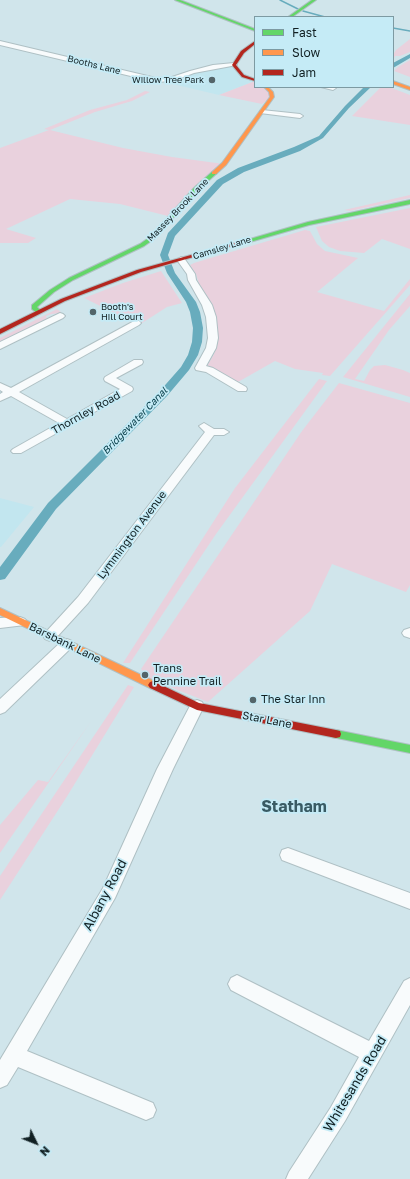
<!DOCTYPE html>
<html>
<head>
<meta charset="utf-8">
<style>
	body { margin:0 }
	#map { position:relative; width:410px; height:1179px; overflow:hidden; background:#d0e5eb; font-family:"Golos Text",sans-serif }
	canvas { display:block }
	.legend { position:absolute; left:254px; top:16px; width:140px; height:72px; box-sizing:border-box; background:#c5ebf6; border:1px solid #7d9aa2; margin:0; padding:5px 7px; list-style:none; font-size:12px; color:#112023 }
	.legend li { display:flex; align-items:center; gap:8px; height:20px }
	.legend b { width:20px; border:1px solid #7d9aa2 }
	.north { position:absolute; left:16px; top:1123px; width:40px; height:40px; -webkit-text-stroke:3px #c5ebf6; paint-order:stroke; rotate:133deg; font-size:11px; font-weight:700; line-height:16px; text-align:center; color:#112023 }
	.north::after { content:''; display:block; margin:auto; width:14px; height:18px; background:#112023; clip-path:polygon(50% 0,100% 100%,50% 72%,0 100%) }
</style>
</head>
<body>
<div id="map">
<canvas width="410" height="1179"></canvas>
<ul class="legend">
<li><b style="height:5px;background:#63d668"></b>Fast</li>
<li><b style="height:5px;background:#ff974d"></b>Slow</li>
<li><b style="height:5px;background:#b3261e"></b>Jam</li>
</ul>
<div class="north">N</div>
</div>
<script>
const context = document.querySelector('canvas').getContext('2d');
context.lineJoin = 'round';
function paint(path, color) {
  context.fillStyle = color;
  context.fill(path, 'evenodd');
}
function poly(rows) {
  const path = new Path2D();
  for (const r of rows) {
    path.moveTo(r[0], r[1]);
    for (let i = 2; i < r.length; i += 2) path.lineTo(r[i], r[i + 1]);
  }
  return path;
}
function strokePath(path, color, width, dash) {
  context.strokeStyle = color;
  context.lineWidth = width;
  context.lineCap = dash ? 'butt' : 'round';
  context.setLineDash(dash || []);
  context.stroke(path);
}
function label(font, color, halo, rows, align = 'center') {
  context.font = font + ' "Golos Text",sans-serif';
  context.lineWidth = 3.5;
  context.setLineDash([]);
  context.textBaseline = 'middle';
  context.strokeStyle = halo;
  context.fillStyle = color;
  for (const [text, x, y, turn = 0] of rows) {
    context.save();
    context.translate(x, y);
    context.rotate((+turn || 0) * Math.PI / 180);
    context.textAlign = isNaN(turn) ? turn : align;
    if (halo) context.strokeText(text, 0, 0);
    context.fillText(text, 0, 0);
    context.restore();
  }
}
paint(poly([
	[234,65,255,81,219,95,156,80,167,80,192,72],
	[0,498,34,507,1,547,0,547]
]), '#c2e6ef');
paint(poly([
	[410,39,410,52,400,56,395,56,393,61,393,55,396,50],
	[410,60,410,77,394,71,398,67],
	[255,81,255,87,265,87,272,97,262,104,219,95],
	[381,87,389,87,410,95,410,125,352,116],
	[145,91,150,92,132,101,95,112,50,130,123,148,172,157,224,164,168,216,120,204,70,199,6,229,36,238,28,243,0,243,0,148,49,130,44,129,90,110,127,100],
	[410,195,410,198,350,211,344,210],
	[410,208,410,249,382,239,364,253,340,251,329,247,322,241,316,227],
	[305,230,310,231,317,244,325,251,358,258,317,292,384,311,410,279,410,285,330,376,322,375,323,373,295,369,275,361,238,382,207,366,214,354,217,341,217,324,214,312,207,296,199,284,196,274,190,265,194,263],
	[161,271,182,303,167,307,139,325,84,298,123,283],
	[410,294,410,306,389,330,355,379,364,381,370,370,374,366,385,365,403,370,410,373,410,397,343,377],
	[57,309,61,312,60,313,52,314,46,316,47,319,45,321,0,344,0,338],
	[319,379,327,381,216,534,130,663,123,663,235,488],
	[339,383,410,403,410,585,406,592,332,564,310,611,208,702,140,675,143,671,141,669,302,431],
	[128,685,134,687,66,798,0,900,0,876],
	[92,720,0,853,0,825,38,780,48,782]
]), '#e9d1dd');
strokePath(poly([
	[280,0,298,9],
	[303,11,325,17],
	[393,28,410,31]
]), '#68acbd', 1.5);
paint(poly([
	[410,54,410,58,393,68,393,63,410,54],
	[364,87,371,87,349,108,323,138,300,151,244,172,223,184,175,236,168,255,175,273,196,302,200,312,203,328,202,342,198,355,189,370,167,396,56,509,5,579,0,580,0,567,48,503,159,392,181,367,188,355,192,342,193,328,190,312,186,302,167,273,160,255,168,233,217,180,238,168,294,147,319,136,345,106,364,87]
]), '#68acbd');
const street = poly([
	[0,41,156,78,172,77,190,71,213,65,234,63,237,65,194,73,173,81,156,82,0,45,0,41],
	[321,87,335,87,336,88,333,90,321,87],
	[262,110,300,114,303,116,300,118,260,113,260,111,262,110],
	[181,257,184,258,195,274,196,280,212,305,216,317,218,338,216,348,206,366,213,368,246,387,247,389,246,391,238,391,206,372,196,370,195,368,206,348,208,338,206,317,202,305,188,280,187,274,177,260,181,257],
	[60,313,63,314,65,316,63,318,0,349,0,342,60,313],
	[136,320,139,321,141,323,139,325,19,392,67,419,120,389,105,381,104,379,105,377,134,360,142,360,143,362,142,364,116,378,132,387,133,389,132,391,21,453,13,453,11,451,13,449,59,423,11,396,0,401,0,394,3,392,0,390,0,383,11,388,136,320],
	[204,423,214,429,224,429,229,432,224,435,214,435,88,603,55,639,50,641,45,639,43,636,45,633,78,597,205,432,199,426,204,423],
	[20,617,25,619,27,622,25,625,0,628,0,618,20,617],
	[410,628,410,638,404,636,402,633,404,630,410,628],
	[67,639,72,641,74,644,72,647,5,712,0,714,0,699,62,641,67,639],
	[197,700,202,702,204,706,173,769,115,898,27,1051,153,1103,156,1110,153,1117,146,1120,18,1067,7,1085,0,1088,0,1060,103,888,157,769,192,702,197,700],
	[288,848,410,893,410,909,282,860,280,855,282,850,288,848],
	[237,975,369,1041,404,981,410,978,410,1005,345,1121,308,1179,286,1179,289,1172,331,1107,359,1057,231,990,228,984,231,978,237,975]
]);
const fast = poly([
	[175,0,180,0,255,29,255,31,175,0],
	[312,0,316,0,292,17,288,17,312,0],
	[212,172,217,173,198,190,154,239,144,246,73,280,54,292,37,307,42,312,41,313,37,313,32,309,32,305,50,290,69,278,140,244,150,237,194,188,212,172],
	[410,200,410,204,309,225,236,246,233,244,308,222,410,200],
	[336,730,410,745,410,753,332,737,331,734,332,731,336,730]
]);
const slow = poly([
	[393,81,410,87,410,90,393,84,393,81],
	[264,87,268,87,273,92,274,97,226,165,216,174,212,174,212,172,222,163,270,97,269,92,264,87],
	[0,608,156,682,158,685,156,688,153,689,150,688,0,615,0,608]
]);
const jam = poly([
	[255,41,255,44,244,53,236,65,244,75,255,79,255,81,242,77,232,65,241,51,255,41],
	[234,243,239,244,141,272,65,301,0,334,0,329,61,299,137,270,234,243],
	[153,681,199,703,336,730,340,731,341,734,340,737,336,738,197,710,150,688,148,685,150,682,153,681]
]);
strokePath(street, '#afc0c4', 2);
strokePath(fast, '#afc0c4', 2);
strokePath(slow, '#afc0c4', 2);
strokePath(jam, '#afc0c4', 2);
paint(street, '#f8fbfc');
paint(fast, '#63d668');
paint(slow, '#ff974d');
paint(jam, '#b3261e');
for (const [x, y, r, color] of [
	[212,80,4,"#546569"],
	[93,312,4,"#546569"],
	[145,675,4,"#546569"],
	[253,700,4,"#546569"]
]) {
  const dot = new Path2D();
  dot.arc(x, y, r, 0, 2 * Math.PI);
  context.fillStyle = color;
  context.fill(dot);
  strokePath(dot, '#c5ebf6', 1.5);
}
label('9px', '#112023', '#c5ebf6', [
	["Booths Lane",94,65,14],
	["Massey Brook Lane",178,210,-46],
	["Camsley Lane",222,248,-17]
]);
label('9px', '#112023', '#c5ebf6', [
	["Willow Tree Park",204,80],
	["Booth's",101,307,"left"],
	["Hill Court",101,317,"left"]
], 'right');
label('italic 10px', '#0b414d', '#c5ebf6', [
	["Bridgewater Canal",135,421,-46]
]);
label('11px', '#112023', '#c5ebf6', [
	["Thornley Road",86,413,-29],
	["Lymmington Avenue",132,535,-53],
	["Barsbank Lane",65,643,26],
	["Star Lane",267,720,11]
]);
label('11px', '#112023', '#c5ebf6', [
	["Trans",153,669],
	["Pennine Trail",153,682],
	["The Star Inn",261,700]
], 'left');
label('13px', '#112023', '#c5ebf6', [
	["Albany Road",105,895,-62],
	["Whitesands Road",355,1084,-59]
]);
label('bold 16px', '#395b64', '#c5ebf6', [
	["Statham",294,807]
]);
</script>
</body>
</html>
